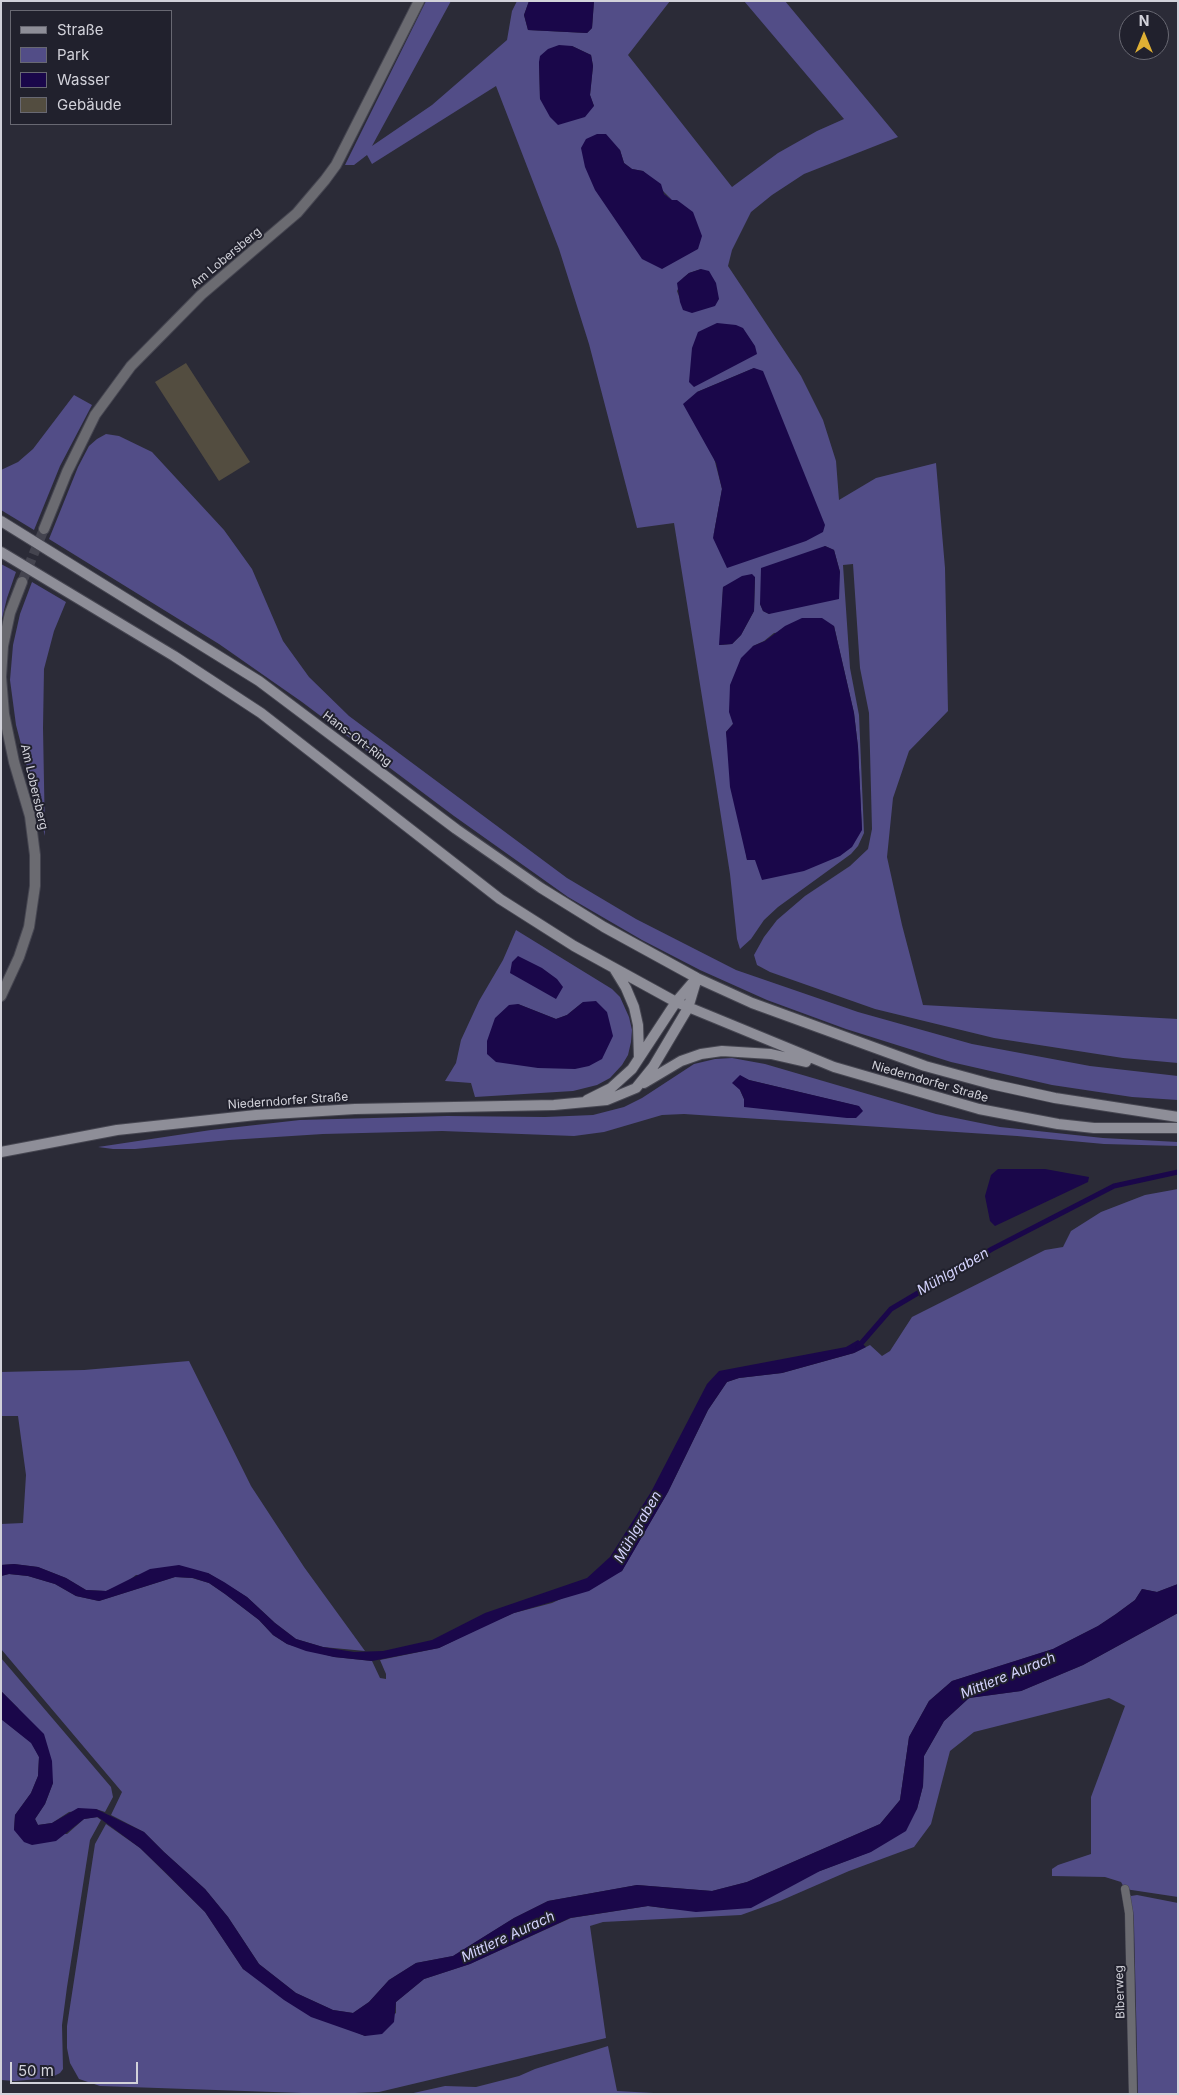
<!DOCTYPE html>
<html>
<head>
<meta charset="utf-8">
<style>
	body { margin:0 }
	#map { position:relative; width:1179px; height:2095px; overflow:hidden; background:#2b2b37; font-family:Inter,sans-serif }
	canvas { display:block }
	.frame { position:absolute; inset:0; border:2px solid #d2d2da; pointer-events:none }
	.legend { position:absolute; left:10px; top:10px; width:162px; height:115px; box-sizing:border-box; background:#21212d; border:1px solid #686872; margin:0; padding:6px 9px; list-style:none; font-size:15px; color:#d2d2da }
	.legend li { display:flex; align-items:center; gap:10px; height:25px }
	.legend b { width:25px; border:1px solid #686872 }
	.north { position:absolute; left:1119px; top:10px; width:50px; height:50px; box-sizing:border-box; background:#21212d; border:1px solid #686872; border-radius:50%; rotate:0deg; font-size:14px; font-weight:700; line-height:20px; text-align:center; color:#d2d2da }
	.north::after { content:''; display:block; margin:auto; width:18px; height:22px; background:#dfb034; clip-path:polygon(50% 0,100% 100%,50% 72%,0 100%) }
	.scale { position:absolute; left:10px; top:2062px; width:128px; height:22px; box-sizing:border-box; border:2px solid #d2d2da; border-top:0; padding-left:6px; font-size:15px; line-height:18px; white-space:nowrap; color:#d2d2da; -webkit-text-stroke:4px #21212d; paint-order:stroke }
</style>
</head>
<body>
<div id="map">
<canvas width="1179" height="2095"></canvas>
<div class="frame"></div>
<ul class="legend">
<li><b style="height:6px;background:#8e8e98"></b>Straße</li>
<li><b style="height:14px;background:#524d87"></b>Park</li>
<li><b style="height:14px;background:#1a074a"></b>Wasser</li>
<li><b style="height:14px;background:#534d40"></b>Gebäude</li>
</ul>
<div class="north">N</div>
<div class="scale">50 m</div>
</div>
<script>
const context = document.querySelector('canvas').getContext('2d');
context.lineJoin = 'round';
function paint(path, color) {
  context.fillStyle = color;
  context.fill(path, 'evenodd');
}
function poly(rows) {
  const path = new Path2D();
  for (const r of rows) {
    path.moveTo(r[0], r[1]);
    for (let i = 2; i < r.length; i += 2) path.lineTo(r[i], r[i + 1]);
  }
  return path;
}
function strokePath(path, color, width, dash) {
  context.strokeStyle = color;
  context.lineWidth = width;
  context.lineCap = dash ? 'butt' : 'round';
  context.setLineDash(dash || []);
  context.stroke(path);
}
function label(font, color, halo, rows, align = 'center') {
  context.font = font + ' Inter,sans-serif';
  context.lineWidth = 4;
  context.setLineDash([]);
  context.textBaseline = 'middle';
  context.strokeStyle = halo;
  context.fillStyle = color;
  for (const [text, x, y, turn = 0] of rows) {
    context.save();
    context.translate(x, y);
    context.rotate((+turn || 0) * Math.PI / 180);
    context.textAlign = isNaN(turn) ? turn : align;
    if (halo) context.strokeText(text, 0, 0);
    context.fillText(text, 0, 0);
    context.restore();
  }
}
paint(poly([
	[426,1,451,1,372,146,432,105,507,40,512,11,517,1,529,1,524,15,528,30,587,33,592,28,594,1,670,1,628,55,732,187,778,153,817,131,844,119,744,1,785,1,898,137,804,174,772,195,751,212,732,250,728,266,801,376,823,420,836,461,839,500,876,478,936,463,945,568,948,711,909,751,893,798,887,857,902,925,923,1005,1178,1019,1178,1063,1123,1058,994,1038,875,1009,770,972,757,965,754,955,764,937,777,920,805,896,850,866,868,849,872,829,869,713,860,668,853,564,843,565,850,668,859,715,864,833,858,846,851,854,778,907,764,920,751,939,740,949,737,939,730,874,713,765,674,523,637,528,589,344,559,249,496,86,372,164,367,155,354,165,345,165],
	[572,46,591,55,593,66,590,95,594,106,540,99,539,62],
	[586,139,620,150,624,163,632,169,643,171,672,200],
	[701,269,684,310,677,291,683,278,689,273],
	[754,368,713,538,722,489,697,392],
	[825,546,834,550,840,572,769,614,763,611,760,604],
	[755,577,754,611,741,635,732,644,720,645,723,587],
	[834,626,854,713,858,747,862,830,747,860,726,732,733,724,753,646,764,641,774,633],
	[74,395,92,405,60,466,34,530,1,510,1,470,18,462,33,449],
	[106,434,119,436,152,452,224,530,252,569,283,641,309,677,349,716,567,878,636,919,736,970,858,1012,972,1044,1090,1066,1178,1076,1178,1100,1132,1097,1052,1085,951,1062,846,1029,767,1000,700,970,642,940,568,897,454,816,302,702,219,644,49,539,78,467,89,446,97,439],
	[1,564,16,572,7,598,1,623],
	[32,582,66,602,54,631,44,669,43,728,45,836,16,725,10,680,13,645,20,614],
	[516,930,612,989,620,997,629,1017,632,1030,631,1042,628,1055,622,1065,610,1078,597,1085,573,1091,475,1097,471,1083,445,1081,456,1063,461,1040,479,1001,503,960],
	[583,1002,538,1068,518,1004,556,1019,567,1015],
	[732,1058,765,1064,936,1114,1000,1127,1103,1138,1178,1142,1178,1146,1104,1144,1017,1136,684,1114,662,1115,604,1132,574,1136,442,1131,323,1134,229,1140,135,1149,113,1149,98,1147,211,1130,300,1120,447,1116,545,1117,593,1115,624,1107,642,1098,694,1064,715,1059],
	[740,1076,749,1080,858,1106,744,1107,744,1099,740,1090],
	[1178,1189,1178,1584,1157,1592,1142,1589,1135,1600,1116,1614,1098,1626,1053,1649,952,1681,929,1701,909,1737,900,1800,880,1824,747,1882,712,1891,637,1885,548,1901,514,1918,453,1956,416,1963,389,1980,369,2002,353,2013,333,2010,296,1993,259,1964,228,1917,205,1889,164,1852,144,1832,111,1815,122,1792,1,1649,1,1576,9,1574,28,1576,55,1584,76,1596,99,1601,175,1577,192,1578,209,1583,225,1594,259,1620,273,1635,287,1644,334,1657,372,1661,380,1678,386,1679,386,1674,380,1660,439,1648,490,1623,514,1613,552,1603,622,1571,668,1492,708,1410,727,1382,739,1378,782,1373,854,1353,870,1345,882,1356,890,1351,912,1317,1045,1250,1063,1247,1071,1231,1101,1212,1145,1195],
	[189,1361,251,1486,304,1567,365,1651,323,1647,296,1639,275,1623,247,1597,208,1573,136,1575,124,1584,106,1591,86,1590,66,1578,38,1567,14,1564,1,1565,1,1524,23,1523,26,1475,18,1416,1,1416,1,1372,84,1370],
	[1178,1613,1178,1897,1125,1889,1131,1896,1137,1895,1178,1903,1178,2094,1138,2094,1134,1924,1133,1911,1125,1889,1121,1882,1105,1877,1052,1876,1052,1869,1058,1865,1091,1854,1091,1797,1125,1706,1109,1698,974,1732,950,1751,931,1824,914,1847,849,1871,780,1901,741,1915,603,1922,590,1926,606,2038,379,2092,331,2094,100,2086,79,2079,70,2063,67,2048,67,2026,95,1844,106,1824,140,1848,205,1912,243,1969,349,2029,365,2036,396,2013,396,2002,424,1979,470,1964,571,1918,648,1906,671,1909,820,1871,870,1852,917,1809,923,1786,924,1756,944,1721,969,1698,1021,1691,1083,1665],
	[1,1658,111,1787,113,1797,105,1812,96,1809,69,1812,52,1823,38,1825,35,1819,45,1804,53,1783,18,1708,1,1691],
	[1,1719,32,1743,39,1757,38,1776,31,1793,15,1815,14,1830,67,1834,84,1819,97,1817,101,1820,90,1840,67,1987,62,2025,63,2069,60,2073,50,2078,15,2081,1,2080],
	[608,2046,617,2091,672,2094,409,2094,445,2086,476,2087,519,2076,535,2069]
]), '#524d87');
paint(poly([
	[529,1,594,1,592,28,587,33,528,30,524,15],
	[559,45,572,46,591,55,593,66,590,95,594,106,585,117,558,125,550,117,540,99,539,62,540,56,548,49],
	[597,134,606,134,620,150,624,163,632,169,643,171,661,184,664,194,672,200,677,200,693,212,702,236,698,249,662,269,642,259,595,190,585,167,581,148,586,139],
	[701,269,709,271,716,283,719,299,715,306,692,313,683,310,680,302,677,283,689,273],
	[717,323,736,325,743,328,755,346,757,354,694,387,689,382,692,348,698,332],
	[754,368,763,371,825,525,823,532,806,541,727,568,713,538,722,489,716,463,683,404,697,392],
	[825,546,834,550,840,572,839,599,769,614,763,611,760,604,761,568],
	[752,574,755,577,754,611,741,635,732,644,719,645,723,587,742,576],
	[802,618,822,618,834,626,854,713,858,747,862,830,852,847,840,856,804,871,762,880,755,860,747,860,730,787,726,732,733,724,729,712,730,685,741,658,753,646,765,641,785,626],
	[518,956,542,968,557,979,563,987,556,999,510,973,512,962],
	[596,1001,607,1012,613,1036,602,1059,589,1066,575,1069,538,1068,496,1062,487,1054,487,1041,495,1018,509,1005,518,1004,556,1019,567,1015,583,1002],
	[740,1075,749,1080,859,1106,863,1111,856,1118,847,1118,744,1107,744,1099,740,1090,732,1083],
	[998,1169,1045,1169,1089,1177,1088,1182,995,1226,990,1221,985,1196,991,1175],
	[858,1340,866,1347,854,1353,782,1373,739,1378,727,1382,708,1410,668,1492,622,1571,589,1591,514,1613,439,1648,372,1661,334,1657,306,1651,287,1644,273,1635,259,1620,225,1594,209,1583,193,1578,175,1577,99,1601,76,1596,55,1584,28,1576,9,1574,1,1576,1,1565,14,1564,38,1567,66,1578,86,1590,106,1591,150,1569,179,1565,208,1573,224,1582,247,1597,275,1623,296,1639,323,1647,354,1652,383,1651,432,1640,485,1613,587,1578,610,1557,651,1492,707,1384,719,1371,846,1347],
	[1178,1584,1178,1613,1083,1665,1021,1691,969,1698,944,1721,924,1756,923,1786,917,1809,906,1831,871,1852,820,1871,751,1908,696,1912,648,1906,570,1918,470,1964,424,1979,396,2002,394,2022,382,2034,365,2036,311,2017,284,2000,243,1969,205,1912,164,1871,140,1848,98,1817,84,1819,56,1841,32,1845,24,1842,14,1830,15,1815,31,1793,38,1776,39,1757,31,1743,1,1719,1,1691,44,1734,52,1761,53,1783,45,1804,35,1819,38,1825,52,1823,78,1808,96,1809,144,1832,164,1852,205,1889,228,1917,259,1964,296,1993,333,2010,353,2013,369,2002,389,1980,416,1963,453,1956,514,1918,548,1901,637,1885,712,1891,747,1882,880,1824,900,1800,909,1737,929,1701,952,1681,1053,1649,1098,1626,1116,1614,1135,1600,1142,1589,1157,1592]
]), '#1a074a');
strokePath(poly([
	[858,1347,891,1309,992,1249,1114,1186,1178,1172]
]), '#1a074a', 5);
paint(poly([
	[186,363,250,462,219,481,155,382]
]), '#534d40');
strokePath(poly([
	[22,582,44,529]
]), '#44444f', 10, [10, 5]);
const lane = poly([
	[1125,1889,1129,1913,1133,2094]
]);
const street = poly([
	[44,529,67,472,95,415,131,366,201,295,297,213,325,180,336,165,419,1],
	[1,996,19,957,29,927,35,886,35,855,30,816,14,762,4,714,1,677,3,646,10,613,22,582]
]);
const secondary = poly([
	[1,521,259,681,456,829,541,888,604,927,697,978,752,1003,925,1066,991,1084,1055,1098,1178,1117],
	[1,552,174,656,261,713,500,899,574,946,676,1002,834,1067,979,1109,1058,1124,1094,1128,1178,1128],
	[615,970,626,988,634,1007,638,1025,639,1058],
	[644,1083,681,1061,701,1054,722,1051,771,1054,806,1062],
	[587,1100,611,1088,632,1069,676,1002,694,981],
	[1,1152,117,1130,256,1115,355,1109,554,1105,607,1100,636,1088,653,1067,688,1008,697,978]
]);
strokePath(lane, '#464651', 9);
strokePath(street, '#464651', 12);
strokePath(secondary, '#464651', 12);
strokePath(lane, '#6b6b71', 8);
strokePath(street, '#6b6b71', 10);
strokePath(secondary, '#8e8e98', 10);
label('12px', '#d2d2da', '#21212d', [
	["Am Lobersberg",226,258,-40],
	["Hans-Ort-Ring",357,739,37],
	["Am Lobersberg",34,787,77],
	["Niederndorfer Straße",930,1082,16],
	["Niederndorfer Straße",288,1101,-4],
	["Biberweg",1120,1992,-92]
]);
label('italic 14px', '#d4d3fd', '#21212d', [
	["Mühlgraben",953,1272,-30],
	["Mühlgraben",638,1527,-60],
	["Mittlere Aurach",1008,1676,-22],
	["Mittlere Aurach",508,1937,-25]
]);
</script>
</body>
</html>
